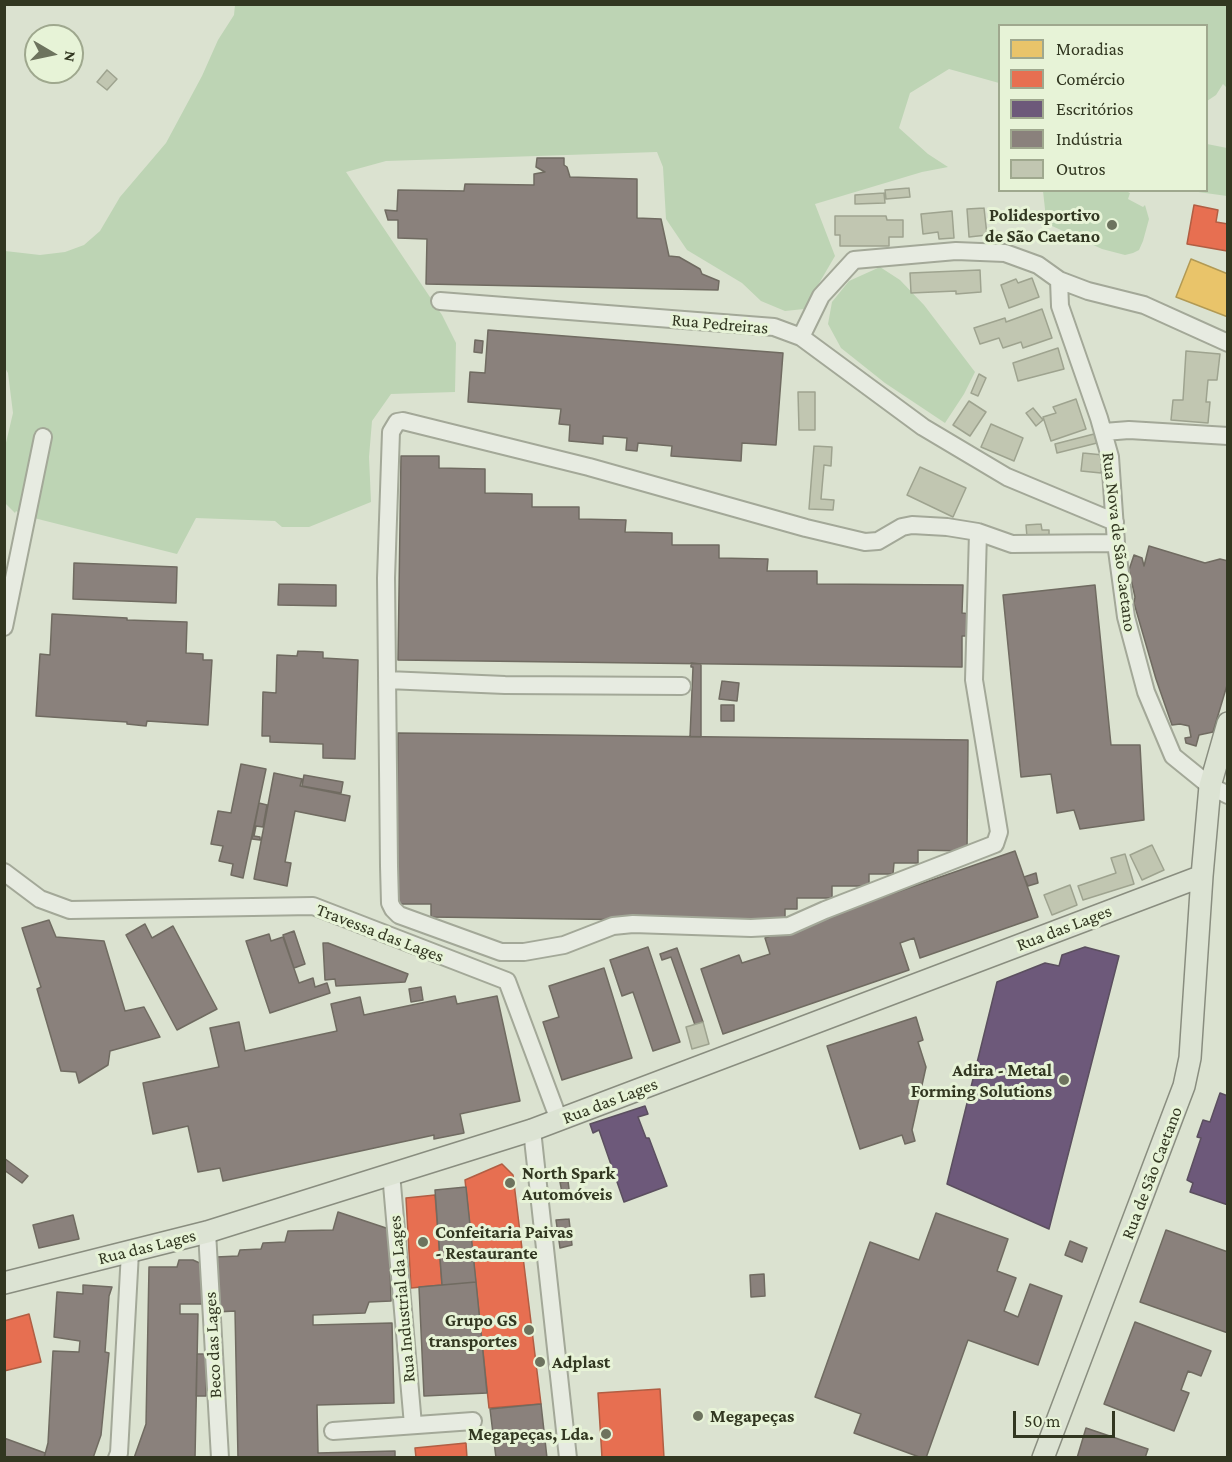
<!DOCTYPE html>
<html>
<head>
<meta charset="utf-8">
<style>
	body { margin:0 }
	#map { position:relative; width:1232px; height:1462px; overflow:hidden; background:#dbe2d0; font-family:"Crimson Pro",serif }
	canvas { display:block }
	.frame { position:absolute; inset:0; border:6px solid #323721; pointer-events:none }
	.legend { position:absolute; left:998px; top:24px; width:210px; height:168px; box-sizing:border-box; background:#e7f3d7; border:2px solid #9fa88e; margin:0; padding:8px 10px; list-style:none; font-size:18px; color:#323721 }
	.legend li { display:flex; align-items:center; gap:12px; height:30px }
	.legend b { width:30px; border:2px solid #9fa88e }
	.north { position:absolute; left:24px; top:24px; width:60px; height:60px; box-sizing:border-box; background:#e7f3d7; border:2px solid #9fa88e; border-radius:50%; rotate:99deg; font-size:16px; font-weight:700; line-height:24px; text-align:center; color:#323721 }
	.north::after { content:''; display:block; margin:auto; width:21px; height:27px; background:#6d735e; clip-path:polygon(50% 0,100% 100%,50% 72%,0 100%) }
	.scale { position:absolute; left:1013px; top:1411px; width:102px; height:27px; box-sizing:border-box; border:3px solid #323721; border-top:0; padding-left:8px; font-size:18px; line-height:21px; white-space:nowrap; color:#323721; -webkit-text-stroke:4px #e7f3d7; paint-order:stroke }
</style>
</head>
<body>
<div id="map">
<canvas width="1232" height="1462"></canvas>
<div class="frame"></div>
<ul class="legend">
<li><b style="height:16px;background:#e9c46a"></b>Moradias</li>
<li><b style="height:16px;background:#e76f51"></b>Comércio</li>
<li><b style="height:16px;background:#6d597a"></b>Escritórios</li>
<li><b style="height:16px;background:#8a817c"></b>Indústria</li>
<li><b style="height:16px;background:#c1c6b1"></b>Outros</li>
</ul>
<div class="north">N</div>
<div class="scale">50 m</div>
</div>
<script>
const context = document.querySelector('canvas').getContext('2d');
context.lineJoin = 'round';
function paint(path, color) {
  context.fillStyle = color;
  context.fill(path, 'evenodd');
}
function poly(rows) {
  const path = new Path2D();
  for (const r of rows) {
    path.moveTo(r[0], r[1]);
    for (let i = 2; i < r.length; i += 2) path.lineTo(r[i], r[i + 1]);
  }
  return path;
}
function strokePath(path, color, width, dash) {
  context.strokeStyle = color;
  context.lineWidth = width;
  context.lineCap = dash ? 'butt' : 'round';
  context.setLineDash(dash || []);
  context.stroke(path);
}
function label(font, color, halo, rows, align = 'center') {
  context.font = font + ' "Crimson Pro",serif';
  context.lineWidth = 6;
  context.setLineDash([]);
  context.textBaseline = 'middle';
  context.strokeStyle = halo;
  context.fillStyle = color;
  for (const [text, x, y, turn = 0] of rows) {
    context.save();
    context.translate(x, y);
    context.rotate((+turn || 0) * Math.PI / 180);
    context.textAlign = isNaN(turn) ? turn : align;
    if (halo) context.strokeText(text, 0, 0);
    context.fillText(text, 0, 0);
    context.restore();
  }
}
paint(poly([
	[235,5,1227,5,1227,88,1223,84,1216,95,1207,101,1206,26,1000,26,999,83,949,69,910,93,899,128,928,154,948,167,922,172,815,204,835,256,804,309,785,311,761,301,742,283,687,250,666,219,663,167,657,152,386,161,346,172,442,315,456,343,455,392,391,394,372,421,369,457,371,502,309,527,282,527,275,521,196,518,177,554,22,515,16,511,15,513,5,503,5,447,13,413,8,373,5,368,5,251,40,255,65,252,84,245,100,231,120,197,166,143,202,76,218,40,234,15],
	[1207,144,1227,148,1227,196,1191,191,1206,190],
	[1124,190,1130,193,1128,199,1143,207,1145,205,1149,219,1143,241,1139,250,1133,253,1125,255,1102,249,1050,225,1046,218,1043,191],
	[880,267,900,280,924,305,975,372,964,394,945,423,885,383,841,348,828,324,832,302,849,281]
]), '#bdd4b4');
const homes = poly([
	[1191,259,1228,274,1228,317,1176,297,1191,259]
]);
paint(homes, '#e9c46a');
strokePath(homes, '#b29a54', 1.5);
const shops = poly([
	[1194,205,1218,210,1216,222,1228,224,1227,251,1187,244,1194,205],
	[502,1164,513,1175,541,1404,489,1408,465,1180,502,1164],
	[435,1195,442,1285,411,1288,406,1198,435,1195],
	[29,1314,41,1362,4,1371,4,1321,29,1314],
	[660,1389,664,1458,602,1458,598,1393,660,1389],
	[466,1443,467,1458,416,1458,415,1448,466,1443]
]);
paint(shops, '#e76f51');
strokePath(shops, '#b15e43', 1.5);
const offices = poly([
	[1085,947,1119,956,1049,1229,947,1184,997,982,1045,963,1059,966,1062,955,1085,947],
	[1220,1093,1228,1096,1228,1205,1190,1192,1193,1183,1187,1180,1201,1138,1197,1137,1203,1120,1210,1122,1220,1093],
	[645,1106,648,1114,638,1117,646,1138,649,1138,667,1186,624,1202,599,1130,593,1133,590,1124,645,1106]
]);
paint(offices, '#6d597a');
strokePath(offices, '#5b4f5f', 1.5);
const industry = poly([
	[537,158,564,158,564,165,567,167,570,177,637,179,637,218,661,219,669,256,679,257,700,269,702,274,719,281,718,290,426,284,427,239,398,238,398,220,388,220,385,210,397,211,398,190,464,191,465,184,534,185,534,174,545,172,536,167,537,158],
	[488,330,783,353,776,445,742,443,741,461,671,456,672,446,638,443,637,451,626,450,627,438,603,436,603,444,569,441,570,425,559,424,561,409,468,402,470,372,485,373,488,330],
	[475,340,483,341,482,353,474,352,475,340],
	[401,456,439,456,439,468,485,469,485,493,532,494,532,507,579,507,579,519,626,520,625,532,672,533,672,545,719,545,719,558,768,559,767,571,817,571,817,584,963,585,962,613,971,614,971,636,962,636,962,667,398,660,401,456],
	[1149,546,1205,563,1220,559,1228,561,1228,682,1213,732,1199,735,1196,746,1186,743,1185,738,1191,737,1189,726,1180,724,1172,725,1156,679,1134,603,1135,597,1129,570,1134,555,1142,558,1144,566,1149,546],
	[74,563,177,567,176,603,73,599,74,563],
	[279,584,336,585,336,606,278,605,279,584],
	[1095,585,1111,745,1140,745,1144,820,1080,829,1074,810,1057,813,1051,774,1021,777,1003,595,1095,585],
	[52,614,127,618,127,620,187,622,186,653,203,654,203,660,212,660,208,725,147,721,146,726,127,724,127,722,36,716,40,654,50,655,52,614],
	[298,651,323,652,323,658,358,660,355,759,323,758,323,744,270,742,270,736,262,736,263,692,276,693,277,655,297,656,298,651],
	[691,663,701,664,701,737,690,737,693,667,691,667,691,663],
	[722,681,739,683,737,701,719,699,722,681],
	[721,705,734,705,734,721,721,721,721,705],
	[398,733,968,740,967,851,918,850,918,863,894,863,893,874,869,874,869,886,832,886,832,898,797,898,797,909,785,909,785,922,431,917,431,904,396,904,398,733],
	[241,764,266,769,243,878,231,875,233,864,219,861,223,846,211,844,218,811,231,813,241,764],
	[274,773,302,779,300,786,350,796,345,821,295,811,285,862,291,863,287,886,254,879,274,773],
	[304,775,343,782,341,793,302,786,304,775],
	[259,803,267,805,263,827,256,826,254,836,260,837,260,840,252,839,259,803],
	[1015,851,1038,917,920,958,914,938,900,943,909,970,723,1034,701,969,739,955,742,963,770,954,765,938,1015,851],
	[1036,873,1038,883,1028,886,1024,877,1036,873],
	[49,920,56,937,104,941,125,1011,144,1007,160,1037,110,1051,108,1065,79,1083,76,1072,61,1071,37,989,41,987,22,928,49,920],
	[145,924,152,938,173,926,217,1009,177,1030,126,935,145,924],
	[294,931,305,964,294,968,283,935,294,931],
	[269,934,271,941,283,937,299,983,313,978,315,987,327,983,330,993,270,1013,246,941,269,934],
	[323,943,328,943,408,974,405,982,336,986,335,979,325,980,323,943],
	[648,947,680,1042,653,1051,633,992,622,996,610,960,648,947],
	[677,948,703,1022,695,1025,671,957,662,960,660,954,677,948],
	[604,968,632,1058,562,1080,543,1022,559,1017,549,986,604,968],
	[421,987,423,1000,411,1002,409,989,421,987],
	[455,996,457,1004,497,996,520,1101,460,1114,464,1133,434,1139,434,1135,223,1181,220,1168,198,1172,188,1126,153,1134,143,1083,219,1067,210,1028,239,1022,245,1051,337,1031,331,1004,360,997,364,1015,455,996],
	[916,1017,923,1040,918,1042,926,1067,912,1130,915,1141,905,1144,902,1135,860,1149,827,1046,916,1017],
	[4,1158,28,1176,22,1183,4,1170,4,1158],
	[568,1181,570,1197,563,1198,560,1182,568,1181],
	[466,1187,476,1282,442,1285,435,1190,466,1187],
	[338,1212,389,1229,391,1301,369,1302,365,1313,313,1315,313,1325,392,1323,394,1403,317,1405,318,1453,395,1451,395,1458,238,1458,235,1311,217,1312,216,1257,238,1256,240,1250,261,1249,263,1243,285,1242,288,1231,333,1230,338,1212],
	[936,1213,1008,1239,997,1271,1016,1278,1004,1311,1018,1317,1030,1284,1062,1296,1038,1365,968,1340,926,1458,922,1458,854,1433,861,1414,815,1397,870,1242,919,1260,936,1213],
	[73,1215,79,1239,39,1248,33,1225,73,1215],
	[569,1219,572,1245,560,1248,556,1220,569,1219],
	[1166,1230,1228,1252,1228,1333,1140,1302,1166,1230],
	[1070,1241,1087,1248,1082,1262,1065,1255,1070,1241],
	[179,1260,193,1260,204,1265,204,1304,180,1304,180,1314,198,1314,195,1458,134,1458,146,1424,149,1267,177,1267,179,1260],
	[764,1274,765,1296,751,1297,750,1275,764,1274],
	[476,1282,487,1393,424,1396,419,1287,476,1282],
	[83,1285,112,1287,109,1296,105,1352,109,1353,101,1435,93,1458,44,1458,48,1443,53,1351,79,1352,80,1341,54,1337,57,1292,83,1294,83,1285],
	[1135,1322,1211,1351,1201,1376,1188,1371,1181,1390,1189,1393,1174,1431,1104,1404,1135,1322],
	[197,1354,207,1354,206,1396,196,1396,197,1354],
	[541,1404,547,1458,496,1458,490,1409,541,1404],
	[1086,1428,1148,1449,1145,1458,1077,1458,1086,1428],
	[4,1438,45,1453,44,1458,4,1458,4,1438]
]);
paint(industry, '#8a817c');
strokePath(industry, '#706b61', 1.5);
const building = poly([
	[107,70,117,79,107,90,97,82,107,70],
	[909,188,910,197,886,199,885,190,909,188],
	[884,193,885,203,855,204,855,195,884,193],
	[984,208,987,235,969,237,967,209,984,208],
	[952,211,954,238,939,239,938,232,923,234,921,214,952,211],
	[835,216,886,216,887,220,903,220,903,237,889,237,889,246,840,246,840,235,835,235,835,216],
	[980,270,981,292,956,294,956,291,911,293,910,273,980,270],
	[1032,278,1039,297,1009,308,1001,285,1016,279,1018,283,1032,278],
	[1042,309,1052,338,1023,348,1021,342,1003,348,999,338,980,344,974,328,1005,318,1006,322,1042,309],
	[1058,348,1064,369,1018,381,1013,363,1058,348],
	[1186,351,1220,354,1217,380,1208,380,1206,402,1210,402,1208,423,1171,420,1173,400,1183,400,1186,351],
	[979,374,986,378,978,396,971,393,979,374],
	[798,392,815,392,815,430,799,430,798,392],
	[1076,399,1086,429,1051,441,1043,417,1056,413,1053,407,1076,399],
	[969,401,986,412,970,436,953,425,969,401],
	[1033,408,1043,420,1036,426,1026,413,1033,408],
	[991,424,1023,438,1014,461,981,447,991,424],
	[1094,434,1097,443,1057,453,1055,444,1094,434],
	[814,446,832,447,831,466,824,465,821,499,834,500,833,510,809,509,814,446],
	[1083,453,1103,455,1101,473,1081,471,1083,453],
	[920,467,966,488,953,517,907,495,920,467],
	[1041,524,1042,530,1049,530,1049,536,1027,537,1026,525,1041,524],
	[1152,845,1164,870,1142,880,1130,855,1152,845],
	[1125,854,1134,884,1083,900,1078,886,1116,873,1111,858,1125,854],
	[1070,885,1077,905,1052,915,1044,895,1070,885],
	[703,1022,709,1044,692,1049,686,1027,703,1022]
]);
paint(building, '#c1c6b1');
strokePath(building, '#9ea38f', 1.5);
const minor = poly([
	[1059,280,1060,306,1099,418,1110,457,1116,543,1126,617,1146,692,1173,756,1210,786,1228,795],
	[440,301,774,327,801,337,923,427,1007,477,1115,522],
	[801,337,821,296,854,260,956,251,1005,253,1038,265,1059,280,1088,291,1144,305,1228,343],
	[1104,432,1129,430,1228,436],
	[978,532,974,680,999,832,995,844,825,910,789,926,751,928,633,924,613,926,564,945,524,952,501,952,399,915,393,909,390,903,389,866,386,578,391,432,397,422,403,421,589,467,806,528,865,542,878,541,902,527,912,525,947,527,978,532,1012,544,1116,543],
	[4,627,43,437],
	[387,680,505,685,682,686],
	[4,872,40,899,70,910,313,906,507,981,559,1120],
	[532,1130,568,1458],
	[391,1173,413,1425],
	[207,1232,220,1458],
	[333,1431,473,1421],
	[117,1458,119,1453,130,1252]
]);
const major = poly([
	[4,1283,207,1232,532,1130,1202,876],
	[1043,1458,1184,1086,1190,1058,1202,876,1210,786,1228,723]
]);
strokePath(minor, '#a3a898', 20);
strokePath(major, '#898d7f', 24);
strokePath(minor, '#e7ebe1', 16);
strokePath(major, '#dce3d3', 21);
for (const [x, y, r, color] of [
	[1112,225,6,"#6d735e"],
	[1064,1080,6,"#6d735e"],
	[510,1183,6,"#6d735e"],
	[423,1242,6,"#6d735e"],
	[529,1330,6,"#6d735e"],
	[540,1362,6,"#6d735e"],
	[698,1416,6,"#6d735e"],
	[606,1434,6,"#6d735e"]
]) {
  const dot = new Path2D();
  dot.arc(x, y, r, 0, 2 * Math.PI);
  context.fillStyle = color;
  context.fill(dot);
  strokePath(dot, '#e7f3d7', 2);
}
label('bold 18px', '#323721', '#e7f3d7', [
	["Polidesportivo",1100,215],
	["de São Caetano",1100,236],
	["Adira - Metal",1052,1070],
	["Forming Solutions",1052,1091],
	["North Spark",522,1173,"left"],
	["Automóveis",522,1194,"left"],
	["Confeitaria Paivas",435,1232,"left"],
	["- Restaurante",435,1253,"left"],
	["Grupo GS",517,1320],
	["transportes",517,1341],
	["Adplast",552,1362,"left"],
	["Megapeças",710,1416,"left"],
	["Megapeças, Lda.",594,1434]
], 'right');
label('18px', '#323721', '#e7f3d7', [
	["Rua Pedreiras",720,324,5],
	["Rua Nova de São Caetano",1119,542,83],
	["Rua das Lages",1064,928,-21],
	["Travessa das Lages",380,933,21],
	["Rua das Lages",610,1101,-21],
	["Rua de São Caetano",1152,1173,-69],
	["Rua das Lages",147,1247,-14],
	["Rua Industrial da Lages",402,1299,-95],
	["Beco das Lages",213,1345,-93]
]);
</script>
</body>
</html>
